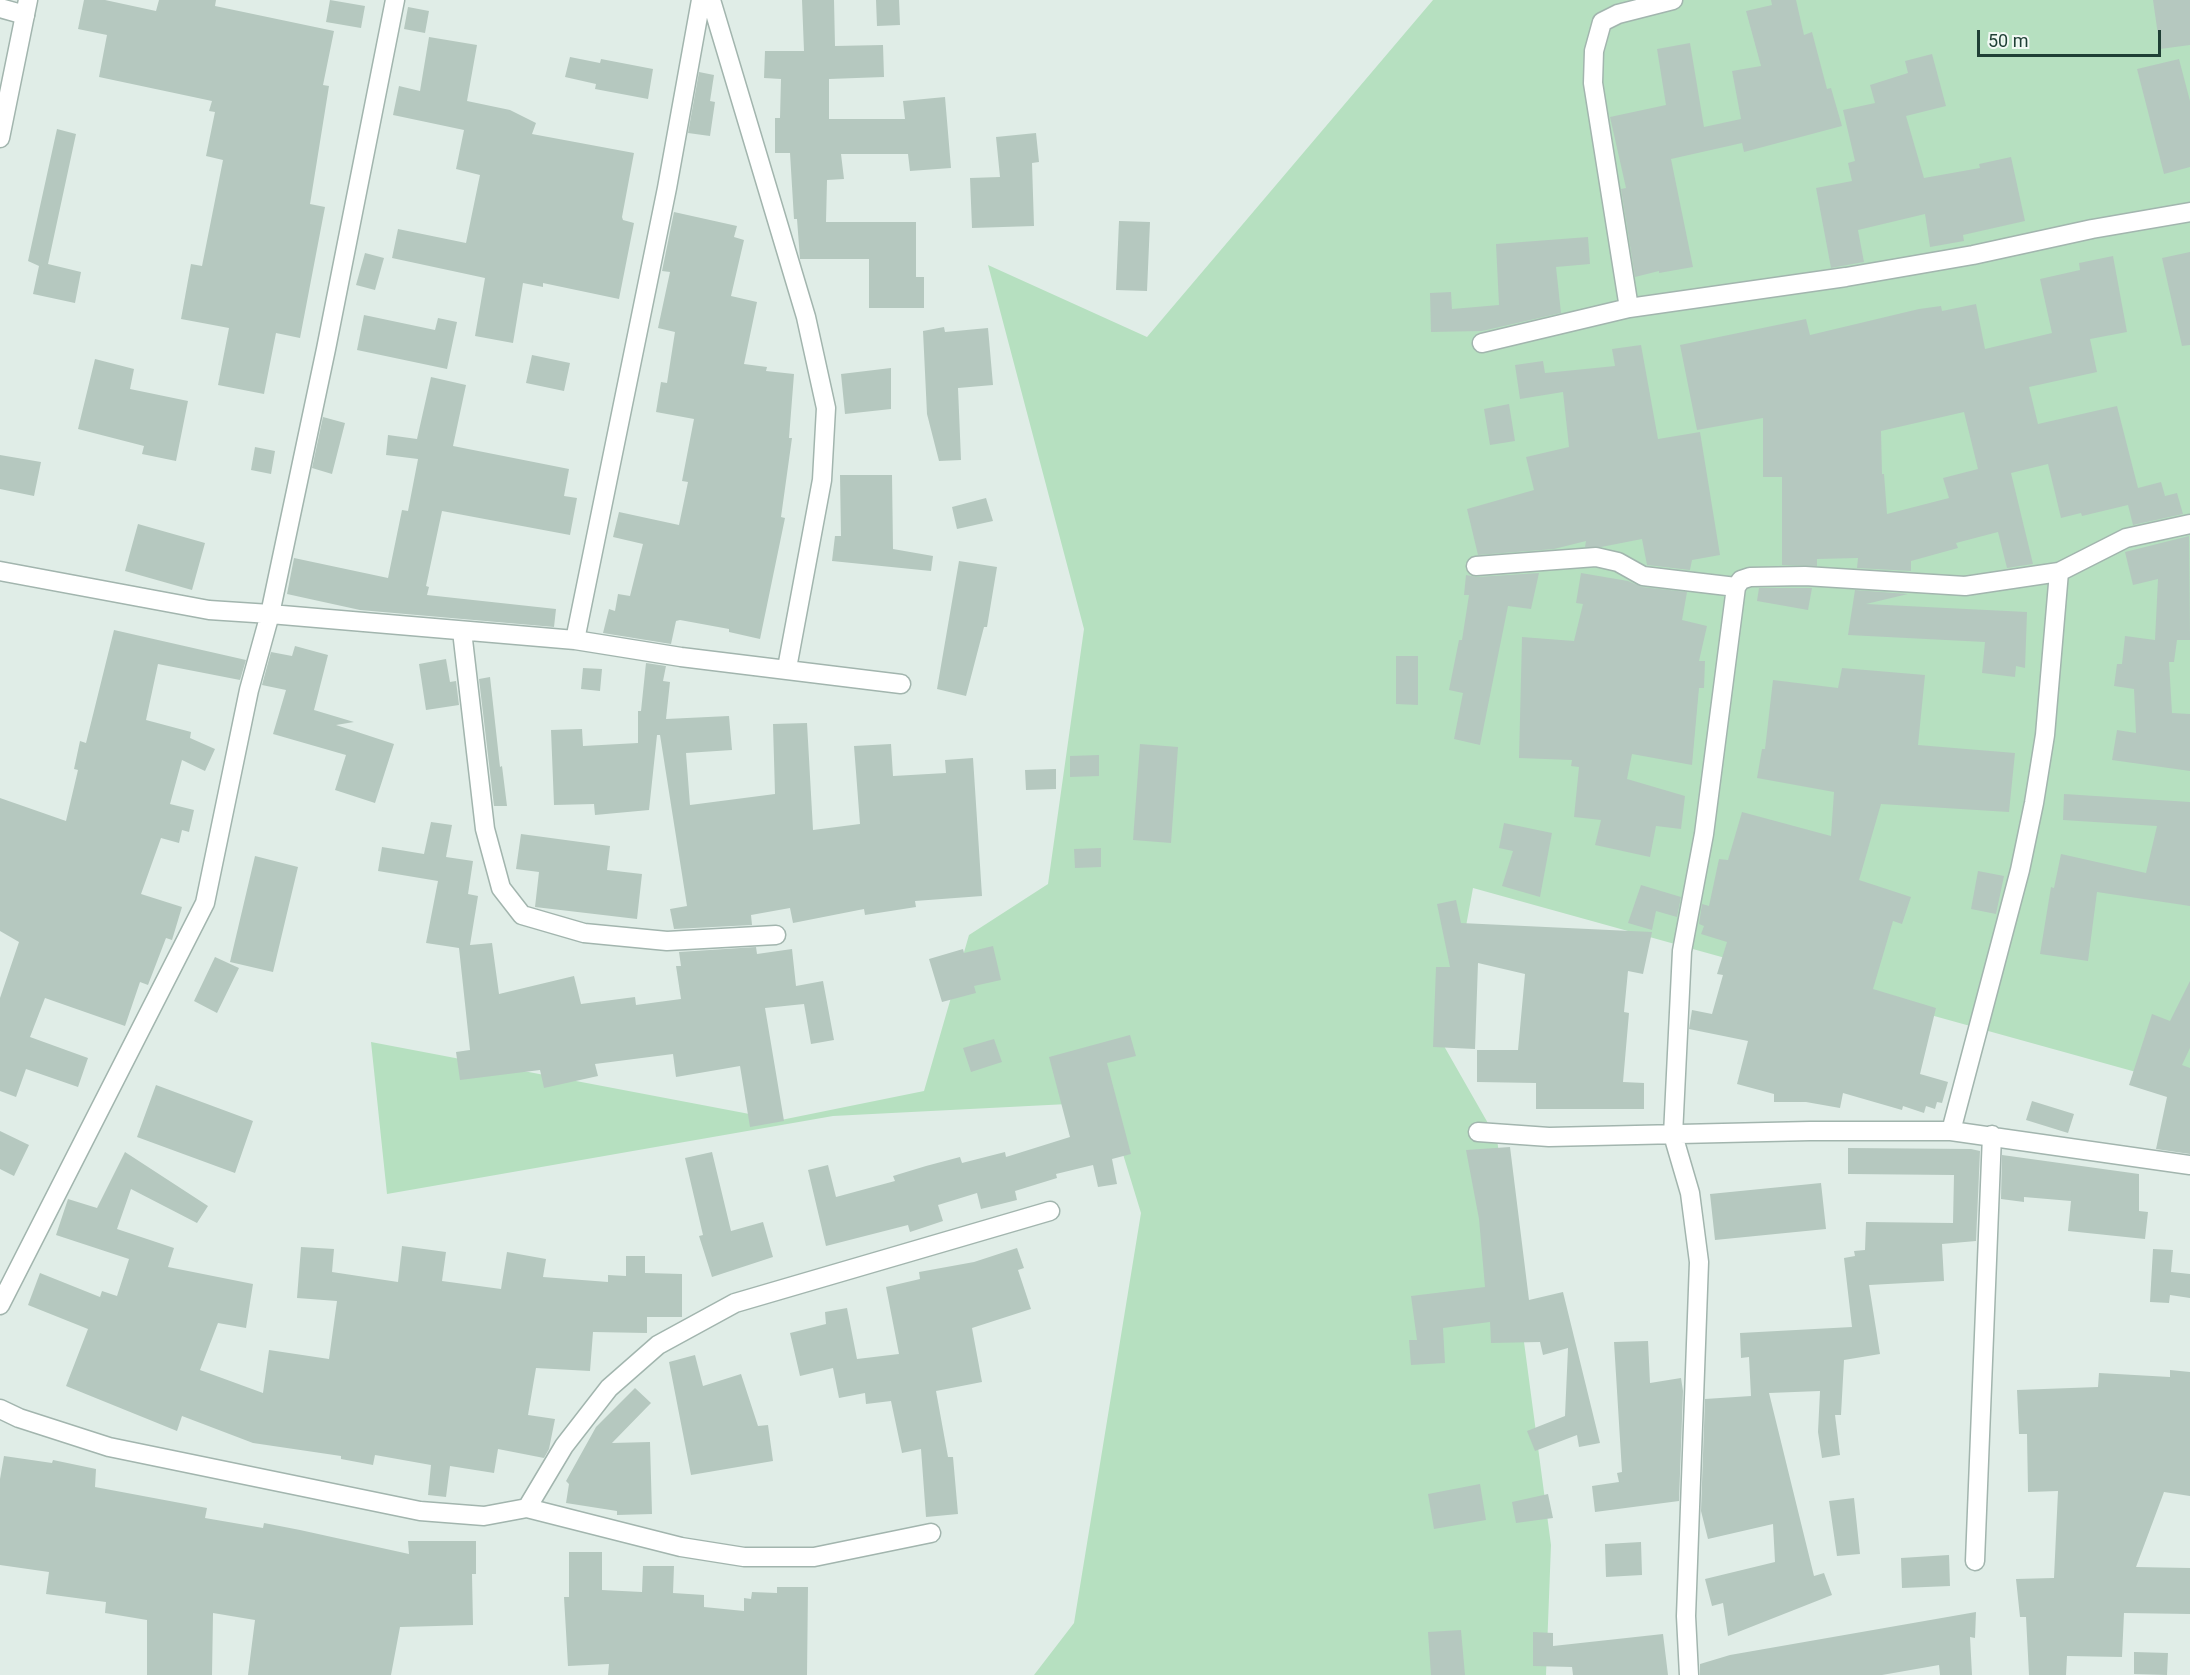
<!DOCTYPE html>
<html>
<head>
<meta charset="utf-8">
<style>
	body { margin:0 }
	#map { position:relative; width:2190px; height:1675px; overflow:hidden; background:#e0ede7; font-family:Roboto,sans-serif }
	canvas { display:block }
	.scale { position:absolute; left:1977px; top:30px; width:184px; height:27px; box-sizing:border-box; border:3px solid #1f3f35; border-top:0; padding-left:8px; font-size:18px; line-height:21px; white-space:nowrap; color:#1f3f35; -webkit-text-stroke:4px #f1f9f4; paint-order:stroke }
</style>
</head>
<body>
<div id="map">
<canvas width="2190" height="1675"></canvas>
<div class="scale">50 m</div>
</div>
<script>
const context = document.querySelector('canvas').getContext('2d');
context.lineJoin = 'round';
function paint(path, color) {
  context.fillStyle = color;
  context.fill(path, 'evenodd');
}
function poly(rows) {
  const path = new Path2D();
  for (const r of rows) {
    path.moveTo(r[0], r[1]);
    for (let i = 2; i < r.length; i += 2) path.lineTo(r[i], r[i + 1]);
  }
  return path;
}
function strokePath(path, color, width, dash) {
  context.strokeStyle = color;
  context.lineWidth = width;
  context.lineCap = dash ? 'butt' : 'round';
  context.setLineDash(dash || []);
  context.stroke(path);
}
paint(poly([
	[1433,0,2190,0,2190,1087,1473,888,1444,1046,1497,1139,1551,1545,1546,1675,1034,1675,1074,1623,1141,1213,1107,1102,833,1116,387,1194,371,1042,781,1120,924,1091,969,935,1048,884,1084,629,988,265,1147,337]
]), '#b6e0c0');
paint(poly([
	[84,0,105,0,156,11,159,0,216,0,215,6,334,31,323,85,329,86,310,204,325,207,300,338,276,333,264,394,218,385,229,328,181,319,191,264,202,266,223,160,206,156,215,112,209,111,212,101,99,77,107,35,78,29],
	[330,0,365,6,361,28,326,22],
	[802,0,834,0,835,46,883,45,884,77,829,79,829,119,905,119,903,101,945,97,951,168,910,171,908,154,841,154,844,179,827,180,826,222,916,222,916,277,924,277,924,308,869,308,869,259,800,259,797,219,794,219,790,153,775,153,775,118,780,118,781,79,764,78,765,51,804,51],
	[876,0,899,0,900,25,877,26],
	[1771,0,1796,0,1804,35,1812,32,1827,89,1831,88,1842,126,1744,152,1742,143,1671,159,1693,267,1659,273,1659,271,1635,277,1621,189,1626,188,1610,117,1666,105,1657,49,1690,43,1704,127,1741,119,1732,71,1761,66,1746,11,1772,5],
	[2153,0,2190,0,2190,45,2160,49],
	[408,7,429,11,425,33,404,29],
	[429,37,477,45,467,101,510,110,536,123,532,134,634,153,622,217,623,220,634,223,619,299,543,283,543,287,523,283,513,343,475,336,485,278,392,258,398,229,466,243,480,175,456,169,464,130,393,115,399,86,420,91],
	[1932,54,1946,106,1906,116,1924,178,1980,168,1979,164,2011,157,2025,221,1963,235,1964,241,1930,247,1925,214,1858,230,1864,262,1831,268,1816,188,1852,181,1848,163,1855,161,1843,110,1875,103,1870,85,1908,73,1905,61],
	[570,57,600,63,601,59,653,69,648,99,595,89,596,84,565,77],
	[2179,59,2190,101,2190,167,2164,174,2137,69],
	[699,72,714,75,710,101,715,102,710,136,688,133],
	[57,129,76,134,48,264,81,272,75,303,33,294,39,266,28,261],
	[1036,133,1039,162,1032,163,1034,226,972,228,970,178,1000,177,996,137],
	[674,212,737,226,734,237,744,240,731,296,757,302,744,364,767,367,766,371,794,374,789,438,792,438,781,517,785,518,760,639,729,632,729,629,680,620,676,621,671,644,603,633,609,609,615,611,618,594,630,596,643,544,613,537,619,512,679,525,688,482,682,481,694,419,656,412,661,382,667,383,675,332,658,328,670,272,662,271],
	[1119,221,1150,222,1147,291,1116,290],
	[1588,237,1590,264,1556,267,1561,313,1482,331,1431,332,1430,293,1451,292,1452,309,1499,305,1496,244],
	[2190,252,2190,345,2182,346,2162,258],
	[365,253,384,258,375,290,356,285],
	[2113,256,2127,332,2090,339,2097,372,2029,387,2038,424,2117,406,2138,488,2161,482,2165,496,2177,493,2183,514,2133,525,2128,505,2082,516,2081,513,2061,518,2048,464,2011,473,2033,564,2007,568,1998,532,1956,543,1958,548,1911,561,1911,571,1857,568,1858,558,1817,559,1817,566,1782,565,1782,477,1763,477,1763,418,1697,430,1680,345,1806,319,1810,335,1919,309,1941,306,1942,311,1976,304,1985,349,2052,333,2040,279,2080,270,2079,263],
	[1964,412,1978,469,1943,478,1949,498,1887,514,1884,474,1882,474,1881,431],
	[364,315,435,330,438,318,457,322,447,369,357,350],
	[944,327,945,332,988,328,993,385,958,388,961,460,939,461,927,414,923,331],
	[1641,345,1658,439,1700,432,1720,555,1692,560,1690,570,1647,565,1642,539,1601,547,1585,547,1586,541,1554,549,1478,555,1467,509,1534,490,1526,457,1569,447,1563,392,1520,399,1515,365,1543,361,1545,373,1615,366,1612,349],
	[532,355,570,363,564,391,526,383],
	[95,359,134,369,130,389,188,401,176,461,142,454,144,446,78,429],
	[891,368,891,409,845,414,841,374],
	[431,377,466,385,453,446,569,469,564,496,577,498,570,535,442,511,426,586,429,587,427,595,556,609,554,627,360,610,287,594,294,558,388,578,402,510,408,511,418,459,386,455,388,435,417,439],
	[1509,404,1515,441,1490,445,1484,409],
	[323,417,345,423,332,474,312,468],
	[255,447,275,451,271,474,251,470],
	[0,455,41,462,34,496,0,489],
	[840,475,892,475,893,549,933,556,931,571,832,561,835,536,841,536],
	[986,498,993,521,957,529,952,507],
	[138,524,205,543,192,590,125,571],
	[2189,536,2190,640,2177,640,2174,662,2169,662,2172,713,2190,714,2190,771,2112,760,2117,730,2136,733,2134,689,2114,686,2117,664,2122,664,2125,636,2155,640,2158,579,2133,585,2125,552],
	[959,561,997,567,987,627,984,627,966,696,937,689],
	[1539,573,1531,609,1508,606,1480,745,1454,739,1463,693,1449,690,1459,640,1462,640,1469,595,1464,595,1466,575,1477,577],
	[1581,573,1628,581,1642,587,1687,592,1682,620,1707,626,1699,661,1705,661,1704,688,1699,688,1692,765,1632,754,1627,779,1685,796,1681,829,1656,826,1650,857,1595,845,1601,820,1574,817,1579,767,1571,766,1572,760,1519,758,1522,637,1574,641,1583,604,1576,603],
	[1759,588,1812,588,1808,610,1757,601],
	[1855,590,1908,594,1866,604,2027,612,2025,668,2016,666,2015,677,1982,673,1985,642,1848,635],
	[114,630,246,660,240,680,158,664,146,720,191,732,190,738,215,749,205,771,182,760,170,804,194,810,189,832,182,830,179,843,161,838,141,894,182,907,172,940,166,938,148,985,140,982,125,1026,45,998,30,1037,88,1058,78,1087,26,1069,16,1097,0,1091,0,998,19,942,0,931,0,798,66,821,78,770,74,769,80,741,86,743],
	[295,646,328,655,314,710,354,722,336,725,394,744,375,803,335,790,346,755,273,734,286,690,262,685,271,652,292,656],
	[1396,656,1418,656,1418,705,1396,704],
	[446,659,450,682,456,681,459,705,426,710,419,664],
	[646,663,666,666,663,681,670,682,666,719,729,716,732,750,686,753,690,805,775,794,773,724,807,723,813,830,860,824,854,746,891,744,893,776,946,773,945,760,973,758,982,896,915,901,916,907,865,915,864,909,793,923,790,908,751,915,752,925,674,929,670,909,687,906,660,735,657,735,649,810,595,815,594,804,554,805,551,730,582,729,583,746,638,743,638,711,641,711],
	[583,668,602,669,600,691,581,689],
	[1842,668,1925,675,1918,745,2015,753,2009,812,1881,804,1859,880,1911,897,1902,924,1893,921,1873,989,1936,1008,1920,1074,1948,1082,1942,1103,1937,1102,1935,1109,1926,1106,1924,1113,1903,1106,1902,1110,1843,1093,1840,1108,1806,1102,1774,1102,1774,1094,1737,1084,1748,1041,1689,1029,1692,1010,1712,1014,1723,975,1717,974,1727,942,1701,934,1704,926,1699,924,1702,904,1709,906,1719,859,1728,860,1742,812,1831,836,1834,792,1757,778,1762,749,1765,749,1773,680,1838,688],
	[490,677,500,767,502,766,507,806,494,806,479,679],
	[1140,744,1178,747,1171,843,1133,840],
	[1099,755,1099,776,1070,777,1070,756],
	[1056,769,1056,789,1026,790,1025,770],
	[2064,794,2190,802,2190,906,2097,892,2088,961,2040,954,2051,887,2054,888,2061,854,2146,873,2157,826,2063,820],
	[431,822,452,825,446,857,473,861,468,894,478,896,470,945,492,943,499,994,574,976,581,1004,635,997,636,1005,681,999,676,966,681,966,679,952,756,947,757,954,792,949,796,986,823,981,834,1040,811,1044,804,1004,765,1008,784,1121,750,1127,740,1066,676,1077,673,1054,595,1064,598,1076,544,1088,540,1070,460,1080,456,1052,470,1050,459,948,426,943,438,881,378,871,382,847,424,854],
	[1504,823,1552,833,1540,897,1502,886,1513,851,1499,848],
	[521,834,610,846,607,870,642,874,637,919,535,907,539,872,516,869],
	[1101,848,1101,867,1075,868,1074,849],
	[255,856,298,867,273,972,230,962],
	[1978,871,2004,876,1996,914,1971,909],
	[1641,885,1681,897,1677,917,1656,911,1652,930,1628,923],
	[1456,900,1461,923,1652,932,1643,974,1628,971,1624,1012,1629,1013,1623,1082,1644,1083,1644,1109,1536,1109,1536,1083,1477,1082,1477,1050,1518,1050,1525,974,1478,963,1475,1049,1433,1047,1436,967,1450,967,1437,904],
	[993,946,1001,980,974,986,976,993,942,1002,929,959,963,949,964,953],
	[215,957,239,968,217,1013,194,1001],
	[2190,981,2190,1048,2182,1065,2190,1068,2190,1154,2156,1149,2167,1097,2129,1085,2152,1014,2170,1021],
	[1130,1035,1136,1056,1107,1063,1131,1154,1112,1159,1117,1184,1098,1187,1093,1165,1056,1174,1057,1178,1015,1191,1017,1200,981,1209,977,1193,938,1205,943,1221,910,1232,908,1225,826,1246,808,1170,828,1165,836,1197,895,1181,893,1176,926,1166,960,1157,962,1163,1005,1152,1006,1157,1070,1137,1049,1057],
	[994,1039,1002,1062,971,1072,963,1048],
	[156,1085,253,1121,235,1173,137,1137],
	[2032,1101,2074,1114,2068,1133,2026,1120],
	[0,1131,29,1145,14,1176,0,1169],
	[1510,1147,1529,1300,1563,1292,1600,1443,1579,1447,1577,1435,1535,1451,1527,1431,1565,1416,1568,1348,1543,1355,1540,1342,1491,1343,1490,1322,1443,1328,1445,1363,1411,1365,1409,1340,1417,1340,1411,1296,1485,1287,1479,1219,1466,1150],
	[1848,1148,1971,1149,1980,1151,1976,1241,1942,1244,1944,1281,1869,1285,1880,1354,1844,1360,1841,1415,1835,1415,1840,1455,1822,1458,1818,1432,1820,1391,1769,1393,1814,1576,1824,1573,1832,1595,1728,1636,1723,1603,1712,1606,1705,1579,1775,1562,1773,1524,1708,1539,1701,1511,1705,1399,1751,1396,1749,1357,1741,1358,1740,1333,1852,1327,1844,1258,1855,1256,1854,1251,1865,1250,1866,1222,1953,1223,1954,1175,1848,1174],
	[125,1152,208,1206,197,1223,131,1189,117,1229,174,1248,168,1267,253,1284,246,1328,218,1323,200,1370,263,1393,269,1350,329,1359,337,1301,297,1298,301,1247,334,1249,332,1272,398,1282,402,1246,446,1252,442,1281,501,1289,507,1252,546,1259,543,1277,608,1282,608,1275,626,1276,626,1256,645,1256,645,1273,682,1274,682,1317,647,1317,647,1333,593,1332,590,1371,536,1368,528,1415,555,1419,549,1449,544,1458,498,1449,494,1473,450,1466,446,1497,428,1495,431,1465,375,1455,373,1465,341,1459,341,1456,253,1443,182,1416,177,1431,66,1386,88,1329,28,1305,40,1273,100,1297,102,1291,117,1296,129,1259,56,1235,68,1199,97,1208],
	[712,1152,731,1231,763,1222,773,1257,712,1277,699,1236,703,1235,685,1158],
	[2002,1155,2139,1174,2139,1211,2148,1212,2145,1239,2068,1231,2071,1201,2024,1197,2024,1202,2001,1199],
	[1821,1183,1826,1229,1715,1240,1710,1194],
	[1017,1248,1024,1268,1018,1270,1031,1309,972,1328,982,1382,936,1391,948,1457,953,1457,958,1514,926,1517,921,1449,902,1453,891,1401,866,1404,865,1393,839,1398,833,1368,800,1376,790,1333,826,1324,825,1312,847,1308,857,1359,899,1354,886,1287,920,1279,919,1272,974,1262],
	[2153,1249,2173,1250,2171,1272,2190,1274,2190,1298,2170,1295,2169,1303,2150,1302],
	[1648,1341,1650,1383,1681,1378,1683,1391,1679,1501,1595,1512,1592,1486,1619,1482,1617,1473,1622,1472,1614,1342],
	[695,1355,703,1386,741,1374,758,1426,768,1425,773,1461,691,1475,669,1362],
	[2170,1370,2190,1372,2190,1496,2164,1492,2136,1567,2190,1568,2190,1614,2124,1613,2122,1657,2067,1656,2066,1675,2029,1675,2026,1617,2020,1617,2016,1579,2054,1578,2058,1491,2028,1492,2027,1434,2019,1434,2017,1390,2098,1387,2099,1373,2170,1377],
	[635,1388,651,1403,612,1443,650,1442,652,1514,617,1515,617,1511,566,1503,569,1484,566,1481,596,1427],
	[4,1456,52,1463,53,1460,96,1469,95,1487,207,1508,205,1518,263,1528,264,1523,300,1530,409,1554,408,1541,476,1541,476,1574,472,1574,473,1625,400,1627,391,1675,248,1675,255,1620,213,1613,212,1675,147,1675,147,1620,105,1613,106,1602,46,1594,49,1572,0,1565,0,1479],
	[1480,1484,1486,1520,1434,1529,1428,1494],
	[1548,1494,1553,1518,1516,1523,1512,1502],
	[1854,1498,1860,1554,1837,1556,1829,1501],
	[1641,1542,1642,1575,1606,1577,1605,1544],
	[569,1552,602,1552,602,1590,642,1592,643,1566,674,1566,673,1593,704,1595,704,1607,744,1611,744,1598,751,1599,752,1592,777,1593,777,1587,808,1587,807,1675,608,1675,609,1664,568,1666,564,1597,569,1597],
	[1949,1555,1950,1586,1902,1588,1901,1558],
	[1976,1612,1975,1638,1970,1637,1972,1675,1940,1675,1939,1665,1882,1675,1700,1675,1700,1664,1730,1655],
	[1461,1630,1465,1675,1431,1675,1428,1632],
	[1533,1632,1553,1633,1553,1646,1663,1634,1668,1675,1573,1675,1572,1667,1533,1666],
	[2134,1652,2168,1653,2167,1675,2134,1674]
]), '#b5c8bf');
const minor = poly([
	[711,0,806,317,826,408,822,480,787,668],
	[0,8,25,15],
	[1629,308,1593,83,1594,51,1602,22,1618,14,1673,0],
	[1482,343,1629,308,1846,277,1973,255,2092,229,2190,212],
	[1476,566,1596,557,1618,562,1643,576,1736,587],
	[0,571,209,610,270,614,326,349,395,0],
	[462,631,485,829,501,888,522,915,584,933,667,941,776,935],
	[575,640,667,188,701,0],
	[1951,1131,2020,870,2034,803,2045,735,2059,572,2126,538,2190,524],
	[1478,1132,1549,1137,1810,1131,1951,1131,2190,1165],
	[0,1305,205,903,249,690,270,614,575,640,681,657,901,684],
	[0,1409,19,1418,109,1447,420,1511,484,1516,527,1508,564,1446,609,1388,658,1345,735,1303,1050,1211],
	[527,1508,681,1547,744,1557,814,1557,931,1533],
	[1975,1561,1992,1135],
	[1689,1675,1686,1616,1699,1262,1690,1193,1673,1135,1682,951,1704,834,1736,587,1741,580,1750,577,1805,576,1965,586,2059,572]
]);
const tertiary = poly([
	[0,138,28,0]
]);
strokePath(minor, '#a2b5ae', 21);
strokePath(tertiary, '#a2b5ae', 21);
strokePath(minor, '#fff', 18);
strokePath(tertiary, '#fff', 18);
</script>
</body>
</html>
